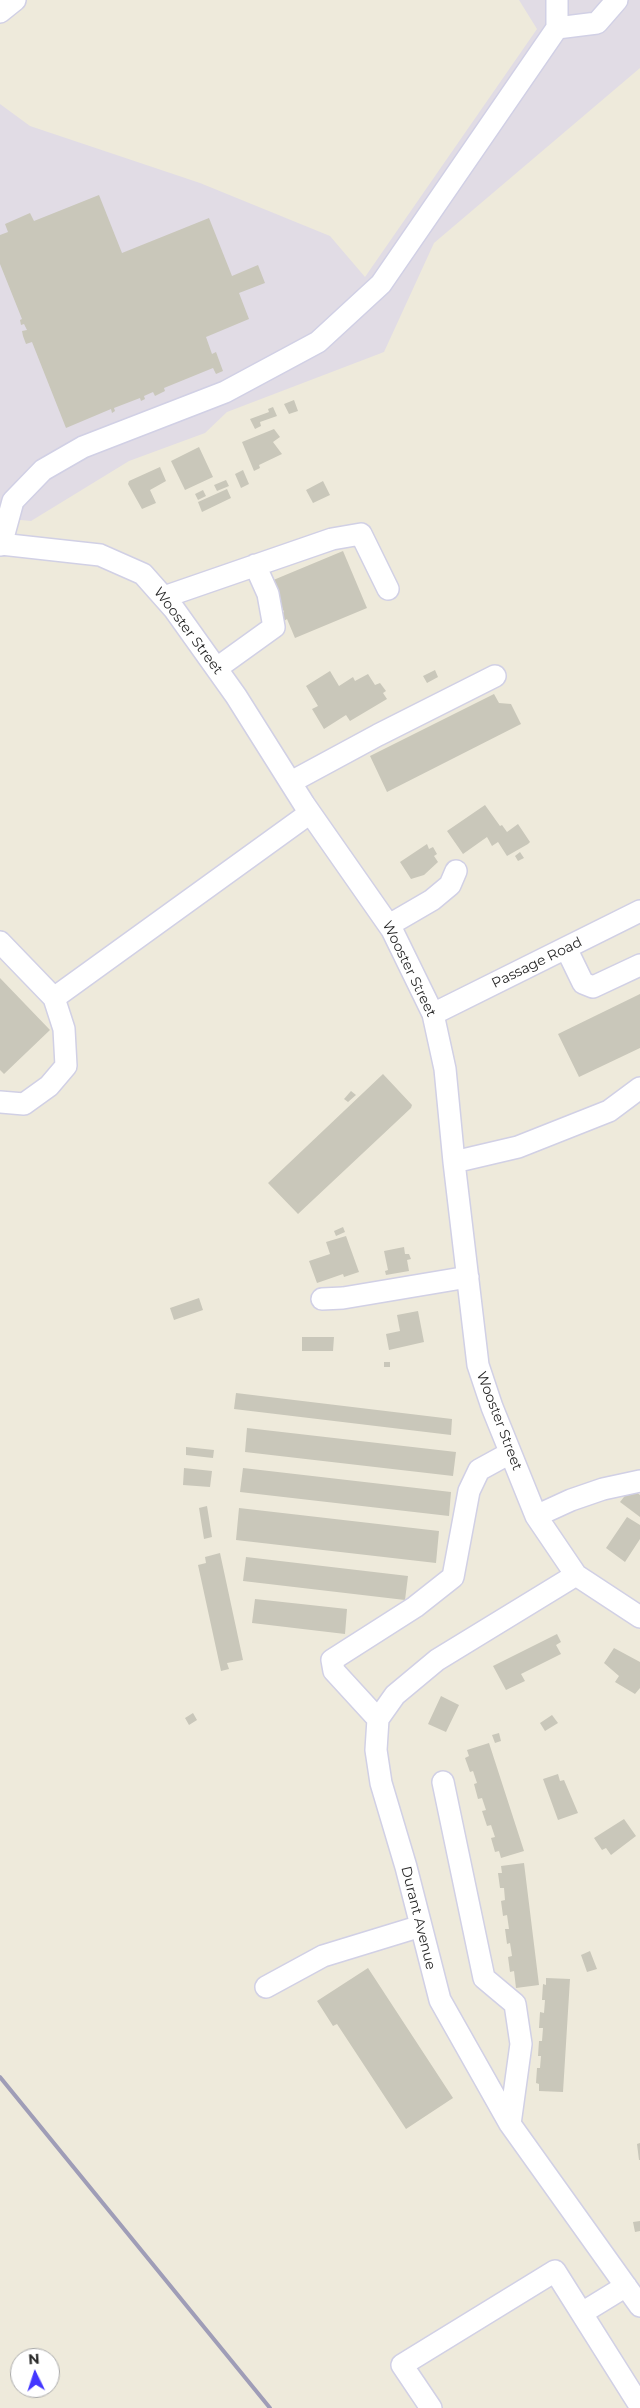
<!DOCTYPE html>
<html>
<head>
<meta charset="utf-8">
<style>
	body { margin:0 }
	#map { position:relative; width:640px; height:2408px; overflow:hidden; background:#eeeadb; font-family:Montserrat,sans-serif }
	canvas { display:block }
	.north { position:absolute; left:10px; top:2348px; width:50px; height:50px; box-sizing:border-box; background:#fff; border:1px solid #aaa; border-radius:50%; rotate:356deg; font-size:14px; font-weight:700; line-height:20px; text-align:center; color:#2a2a2a }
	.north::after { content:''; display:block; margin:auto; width:18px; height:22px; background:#4336ff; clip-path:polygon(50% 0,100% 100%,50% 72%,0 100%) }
</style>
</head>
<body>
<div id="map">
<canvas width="640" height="2408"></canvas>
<div class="north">N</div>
</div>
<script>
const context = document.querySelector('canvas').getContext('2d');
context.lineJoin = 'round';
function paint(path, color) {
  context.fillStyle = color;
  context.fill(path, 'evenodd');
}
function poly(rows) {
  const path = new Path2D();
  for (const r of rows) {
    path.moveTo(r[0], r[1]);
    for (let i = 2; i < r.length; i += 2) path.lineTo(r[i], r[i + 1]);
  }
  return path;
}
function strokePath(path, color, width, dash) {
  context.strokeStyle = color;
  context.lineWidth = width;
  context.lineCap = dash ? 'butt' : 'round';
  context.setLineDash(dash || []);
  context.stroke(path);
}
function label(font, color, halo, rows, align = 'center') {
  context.font = font + ' Montserrat,sans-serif';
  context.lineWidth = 4.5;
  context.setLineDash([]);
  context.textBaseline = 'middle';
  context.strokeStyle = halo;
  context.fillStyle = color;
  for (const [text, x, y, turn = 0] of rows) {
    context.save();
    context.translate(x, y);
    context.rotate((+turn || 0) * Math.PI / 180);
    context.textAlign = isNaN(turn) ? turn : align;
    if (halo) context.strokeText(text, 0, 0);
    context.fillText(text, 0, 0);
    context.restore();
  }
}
paint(poly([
	[519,0,640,0,640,68,434,243,384,352,227,412,205,433,129,461,31,521,0,518,0,104,30,126,200,183,330,236,365,277,537,29]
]), '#e1dce5');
paint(poly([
	[99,195,122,253,209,218,232,276,258,265,265,283,239,293,249,319,206,337,212,354,216,352,223,371,216,374,213,368,164,388,165,391,155,396,153,392,144,396,145,399,141,401,140,398,114,408,115,411,112,413,111,409,66,428,32,342,26,344,23,336,22,331,27,330,24,324,21,325,20,320,22,319,0,264,0,235,8,232,5,224,30,213,34,221],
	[294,400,298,411,289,414,284,404],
	[273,407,277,416,260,422,261,426,255,429,250,419,269,412,268,409],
	[274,429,280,437,273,442,282,454,259,465,260,468,254,471,242,442],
	[199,447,213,477,185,490,171,461],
	[160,467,166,481,150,490,156,503,142,509,128,484,129,481],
	[243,470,249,484,241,488,235,474],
	[226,480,229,486,217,491,214,485],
	[323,481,330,495,313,503,306,490],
	[227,489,231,498,202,512,198,502],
	[203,490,206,496,198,500,195,494],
	[343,551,367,608,295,638,287,619,284,621,281,614,284,612,271,581],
	[435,670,438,677,427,683,423,676],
	[330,671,339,686,353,677,355,681,368,674,375,685,380,683,386,691,383,693,387,699,350,721,346,715,324,729,312,709,318,706,306,686],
	[494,694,499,703,511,704,521,724,387,792,370,756],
	[485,805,500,826,502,825,507,832,518,824,530,842,528,844,507,856,498,842,492,846,487,837,463,854,447,831],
	[427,844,429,849,433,847,437,854,434,856,438,862,424,875,411,879,400,862],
	[520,852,524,858,518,861,515,856],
	[0,978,50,1030,4,1074,0,1070],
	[640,994,640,1048,579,1077,558,1034],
	[383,1074,412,1105,411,1108,298,1214,268,1183],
	[351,1091,356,1095,348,1102,344,1099],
	[343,1227,345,1232,336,1236,334,1231],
	[346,1236,359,1272,344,1277,343,1274,317,1283,309,1261,330,1254,326,1242],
	[404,1247,405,1254,409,1254,411,1259,407,1260,409,1271,386,1275,385,1271,388,1270,384,1251],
	[199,1298,203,1310,174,1320,170,1308],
	[418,1311,424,1342,389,1350,386,1334,400,1331,397,1315],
	[302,1337,334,1337,333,1351,302,1351],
	[384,1362,390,1362,390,1367,384,1367],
	[236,1393,452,1419,451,1435,234,1409],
	[247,1428,456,1452,453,1476,245,1452],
	[186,1447,214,1450,213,1458,186,1455],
	[184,1468,212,1471,210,1487,183,1485],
	[243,1468,451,1492,449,1516,240,1492],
	[631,1488,640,1495,640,1517,620,1502],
	[207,1506,212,1537,204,1539,199,1508],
	[239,1508,439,1531,436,1563,236,1540],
	[627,1517,640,1525,640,1539,625,1562,606,1548],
	[220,1553,243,1660,227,1663,229,1669,221,1671,198,1565,206,1563,205,1557],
	[246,1557,408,1576,405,1600,243,1581],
	[255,1599,347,1609,345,1634,252,1623],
	[557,1634,561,1642,556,1645,561,1654,521,1674,525,1681,506,1690,493,1666],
	[614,1648,640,1662,640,1688,635,1694,615,1682,619,1676,604,1663],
	[441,1696,459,1705,446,1732,428,1724],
	[193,1713,197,1720,189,1725,185,1718],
	[552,1715,558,1723,545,1731,540,1723],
	[499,1733,501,1741,495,1743,492,1735],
	[489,1743,524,1851,501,1858,499,1851,495,1852,491,1838,495,1837,491,1825,487,1826,482,1811,486,1810,482,1798,478,1799,474,1784,477,1783,473,1771,470,1772,465,1758,469,1756,467,1750],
	[558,1774,560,1781,564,1780,578,1813,558,1820,543,1779],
	[624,1819,636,1836,611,1855,606,1848,602,1850,594,1838],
	[524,1863,539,1985,516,1988,514,1971,510,1972,508,1957,512,1956,510,1943,507,1944,505,1929,509,1929,507,1915,503,1916,501,1901,505,1900,504,1888,500,1888,498,1873,502,1873,501,1866],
	[590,1951,597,1969,587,1972,581,1955],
	[368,1968,453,2098,406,2129,337,2024,333,2026,317,2001],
	[546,1978,570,1979,563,2092,539,2091,539,2084,536,2083,537,2068,540,2068,541,2056,538,2056,539,2041,542,2041,543,2028,539,2028,540,2012,544,2013,545,2000,542,2000,543,1984,546,1985],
	[640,2143,640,2160,639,2160,637,2144],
	[640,2221,640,2231,635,2232,633,2222]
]), '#c9c7ba');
const minor = poly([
	[0,12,15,0],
	[557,28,597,23,617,0],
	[0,544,100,555,143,574,174,609,236,696,304,804,392,930,433,1014,445,1069,454,1162,478,1365,492,1407,536,1516,576,1575,640,1617],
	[1,545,13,501,43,470,83,447,225,392,318,342,381,284,557,28,557,0],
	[164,597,332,539,361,534,388,589],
	[217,668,274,627,268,594,255,565],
	[291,782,378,735,495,676],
	[389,925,432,900,450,885,456,871],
	[0,942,54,998,64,1029,66,1066,49,1086,24,1104,0,1102],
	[566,948,583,983,593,987,640,965],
	[54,998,310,813],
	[433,1014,640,911],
	[454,1162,518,1147,609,1111,640,1088],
	[322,1299,343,1298,468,1277],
	[536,1516,571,1500,603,1489,640,1481],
	[576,1575,437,1660,395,1695,378,1719,376,1750,381,1783,406,1867,440,2000,510,2124,640,2306],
	[378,1719,334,1671,332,1660,415,1607,453,1577,469,1491,479,1470,510,1453],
	[443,1782,484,1978,515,2004,521,2044,510,2124],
	[266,1987,323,1956,421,1926],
	[582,2313,626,2286],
	[431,2408,402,2365,555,2271,640,2406]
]);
strokePath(minor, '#d1d0e5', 24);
strokePath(minor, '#fff', 21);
strokePath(poly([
	[0,2077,270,2408]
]), '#9f9db7', 4);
label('14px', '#2a2a2a', '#fff', [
	["Wooster Street",188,631,53],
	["Passage Road",537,963,-26],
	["Wooster Street",409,969,64],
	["Wooster Street",499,1421,69],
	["Durant Avenue",418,1918,76]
]);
</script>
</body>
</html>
